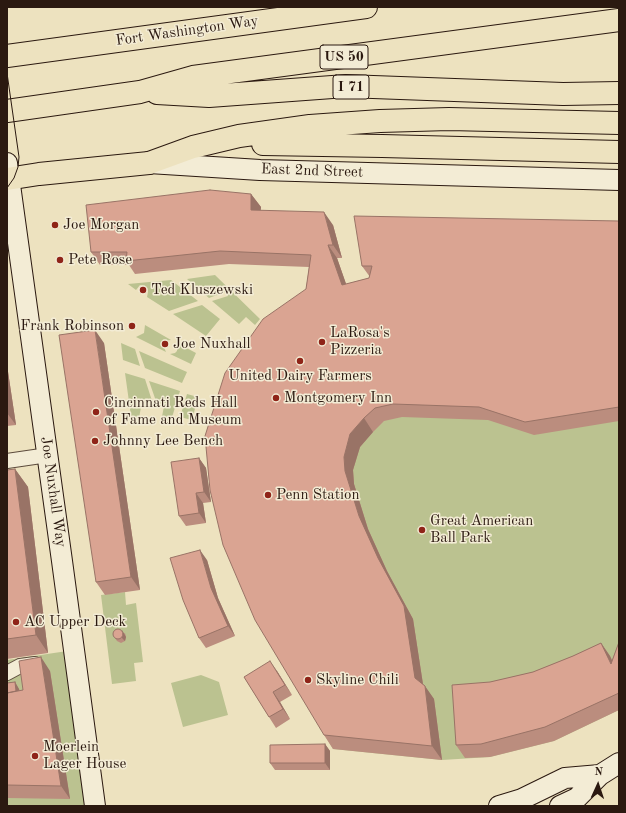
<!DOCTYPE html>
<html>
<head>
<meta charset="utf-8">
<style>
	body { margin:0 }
	#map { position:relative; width:626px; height:813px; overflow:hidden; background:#ede2bf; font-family:"Old Standard TT",serif }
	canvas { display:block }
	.frame { position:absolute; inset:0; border:8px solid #2b1910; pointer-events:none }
	.north { position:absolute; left:578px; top:765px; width:40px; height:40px; -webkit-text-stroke:3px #f3ecd5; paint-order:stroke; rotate:3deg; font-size:11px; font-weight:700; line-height:16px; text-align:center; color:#2b1910 }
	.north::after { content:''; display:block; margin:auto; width:14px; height:18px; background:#2b1910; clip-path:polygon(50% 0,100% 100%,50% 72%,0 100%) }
</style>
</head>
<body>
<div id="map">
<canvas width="626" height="813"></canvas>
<div class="frame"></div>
<div class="north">N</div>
</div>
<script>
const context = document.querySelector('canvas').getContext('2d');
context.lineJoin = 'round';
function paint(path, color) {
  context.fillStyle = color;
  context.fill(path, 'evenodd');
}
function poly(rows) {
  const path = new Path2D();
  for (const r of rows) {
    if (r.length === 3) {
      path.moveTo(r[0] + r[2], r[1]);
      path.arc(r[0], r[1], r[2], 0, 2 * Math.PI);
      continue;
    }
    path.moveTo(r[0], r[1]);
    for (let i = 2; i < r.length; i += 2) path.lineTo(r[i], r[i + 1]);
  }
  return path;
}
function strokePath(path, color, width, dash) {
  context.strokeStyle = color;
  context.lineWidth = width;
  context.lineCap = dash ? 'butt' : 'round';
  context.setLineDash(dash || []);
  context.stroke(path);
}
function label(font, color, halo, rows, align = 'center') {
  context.font = font + ' "Old Standard TT",serif';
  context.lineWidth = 3;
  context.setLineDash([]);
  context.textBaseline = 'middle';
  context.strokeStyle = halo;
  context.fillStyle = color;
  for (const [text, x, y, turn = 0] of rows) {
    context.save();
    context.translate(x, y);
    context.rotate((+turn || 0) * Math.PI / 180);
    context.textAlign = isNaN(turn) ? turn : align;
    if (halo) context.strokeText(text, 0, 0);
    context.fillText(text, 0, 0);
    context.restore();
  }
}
paint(poly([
	[215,275,260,319,255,325,246,317,239,324,212,301,228,296,225,292,209,298,187,279],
	[171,280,198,301,169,311,147,297,148,292,147,287,140,285,136,290,128,284],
	[202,305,220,319,206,336,173,314],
	[619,312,619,710,554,741,490,757,442,760,333,749,264,634,234,386],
	[145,325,171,340,164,341,162,343,166,352,136,337,144,333],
	[121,343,135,349,140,366,123,360],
	[177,343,196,353,191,364,170,354,175,353,177,351],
	[139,351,187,372,182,383,145,368],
	[125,373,145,379,153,404,142,402,139,418,131,416],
	[149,381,180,391,170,424,161,422,164,406,157,404],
	[187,394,198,397,192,420,180,417],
	[125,592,126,605,136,603,143,662,134,663,136,681,112,684,101,595],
	[74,650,95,806,7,806,7,660],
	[201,675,219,682,228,715,183,727,171,683]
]), '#bbc290');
const street = poly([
	[7,461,48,455],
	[7,673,20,666,35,664]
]);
const secondary = poly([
	[7,163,62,561,95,806],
	[149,163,260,170,619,180],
	[499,806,522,799,565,778,600,775],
	[560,806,577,798,600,775,619,763]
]);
const primary = poly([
	[7,179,39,174,149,163]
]);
const highway = poly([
	[7,56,366,7],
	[157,93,209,96,346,86,563,94,619,93],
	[7,111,140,92,193,77,619,20],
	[263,144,382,146,619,152],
	[149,163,193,147,239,136,310,126,380,121,449,119,619,123]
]);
strokePath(street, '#5c4b3c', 16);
strokePath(secondary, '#2b1910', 22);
strokePath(primary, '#2b1910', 24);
strokePath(highway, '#2b1910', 24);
strokePath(street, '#f3ecd5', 14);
strokePath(secondary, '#f3ecd5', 20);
strokePath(primary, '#ede2bf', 22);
strokePath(highway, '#ede2bf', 22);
strokePath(poly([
	[7,73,19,157,18,167,14,178,7,188]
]), '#2b1910', 1);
paint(poly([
	[251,194,261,207,260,210,333,225,342,258,337,258,346,284,369,278,370,277,362,266,619,221,619,421,534,435,488,420,402,417,384,421,373,432,360,447,353,470,354,484,368,529,387,571,413,619,423,684,434,699,442,760,333,749,324,735,306,289,309,267,229,264,135,274,129,265,100,265,91,252],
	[104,343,140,590,105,595,96,582],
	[7,365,16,425,7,426],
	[199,458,206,468,211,502,203,503,206,523,186,526,179,516],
	[15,469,28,487,48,653,7,659,7,470],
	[207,560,218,598,235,636,206,648,199,638],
	[125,633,126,637,125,641,121,643,117,641,115,638],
	[619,642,619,710,554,741,490,757,465,758,456,745,490,682,533,672,573,656,601,643,610,656,612,660],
	[50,671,70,799,7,798,7,683,15,682,19,689,20,691,23,690],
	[277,671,292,695,280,702,290,719,276,728,269,717,244,677],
	[325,744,330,751,330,770,275,770,270,763]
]), '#bb8d7e');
paint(poly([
	[251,194,261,207,260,223,251,210],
	[324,212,333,225,342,258,333,245],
	[328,245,337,258,351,298,342,285],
	[95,330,104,343,140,590,131,577],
	[7,365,16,425,7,413],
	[364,418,373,432,360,447,353,470,354,484,368,529,387,571,413,619,424,691,415,678,359,516,345,471,344,457,350,434],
	[199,458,206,468,211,502,204,492],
	[15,469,28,487,48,653,36,635],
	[196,493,203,503,206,523,199,513],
	[200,550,207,560,218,598,235,636,228,626,211,588],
	[122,630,126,637,125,641,122,638],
	[601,643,610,656,619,676,611,664],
	[41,657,50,671,70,799,61,786],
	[270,661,277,671,292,695,285,685],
	[15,682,19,689,21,704,16,697],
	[425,686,434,699,442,760,432,746],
	[273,692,280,702,290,719,283,709],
	[325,744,330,751,330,770,325,763]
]), '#997366');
const building = poly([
	[210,190,251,194,251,210,324,212,333,245,328,245,342,285,369,278,372,266,362,266,354,216,619,221,619,407,525,422,479,407,393,404,375,408,364,418,350,434,344,457,345,471,359,516,378,558,404,606,415,678,425,686,432,746,324,735,255,620,223,545,210,490,205,436,225,373,263,319,306,289,311,255,220,251,126,261,127,252,91,252,86,205,210,190],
	[95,330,131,577,96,582,59,335,95,330],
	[199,458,204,492,196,493,199,513,179,516,171,462,199,458],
	[15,469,36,635,7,639,7,470,15,469],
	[200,550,211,588,228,626,199,638,183,600,170,558,200,550],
	[118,634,5],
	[619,642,619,693,545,727,481,744,456,745,452,685,490,682,533,672,573,656,601,643,611,664,619,642],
	[41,657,61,786,7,785,7,693,23,690,19,661,41,657],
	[270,661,285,685,273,692,283,709,269,717,244,677,270,661],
	[15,682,16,691,7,693,7,683,15,682],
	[325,744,325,763,270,763,270,745,325,744]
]);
paint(building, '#daa492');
strokePath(building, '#997366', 1);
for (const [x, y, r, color] of [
	[55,225,4,"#8f2418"],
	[60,260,4,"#8f2418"],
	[143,290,4,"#8f2418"],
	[132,326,4,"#8f2418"],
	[322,342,4,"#8f2418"],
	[165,344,4,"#8f2418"],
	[300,361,4,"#8f2418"],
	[276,398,4,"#8f2418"],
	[96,412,4,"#8f2418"],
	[95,441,4,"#8f2418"],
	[268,495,4,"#8f2418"],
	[422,530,4,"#8f2418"],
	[16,622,4,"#8f2418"],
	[308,680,4,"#8f2418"],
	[35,756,4,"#8f2418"]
]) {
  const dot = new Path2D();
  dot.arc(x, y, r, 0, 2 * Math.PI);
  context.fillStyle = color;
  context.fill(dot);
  strokePath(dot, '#f3ecd5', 1.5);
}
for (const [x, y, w] of [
	[344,57,48],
	[351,87,36]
]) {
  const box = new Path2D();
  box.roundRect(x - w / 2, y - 12, w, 24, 3);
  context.fillStyle = '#f3ecd5';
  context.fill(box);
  strokePath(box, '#2b1910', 1);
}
label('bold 14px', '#2b1910', null, [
	["US 50",344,57],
	["I 71",351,87]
]);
label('15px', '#2b1910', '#f3ecd5', [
	["Fort Washington Way",187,31,-8],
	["East 2nd Street",312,171,2],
	["Joe Nuxhall Way",53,492,82]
]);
label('15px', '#2b1910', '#f3ecd5', [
	["Joe Morgan",63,225],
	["Pete Rose",68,260],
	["Ted Kluszewski",151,290],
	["Frank Robinson",124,326,"right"],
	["LaRosa's",330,333],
	["Pizzeria",330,350],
	["Joe Nuxhall",173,344],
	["United Dairy Farmers",300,376,"center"],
	["Montgomery Inn",284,398],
	["Cincinnati Reds Hall",104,403],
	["of Fame and Museum",104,420],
	["Johnny Lee Bench",103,441],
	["Penn Station",276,495],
	["Great American",430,521],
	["Ball Park",430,538],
	["AC Upper Deck",24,622],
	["Skyline Chili",316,680],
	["Moerlein",43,747],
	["Lager House",43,764]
], 'left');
</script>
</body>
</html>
